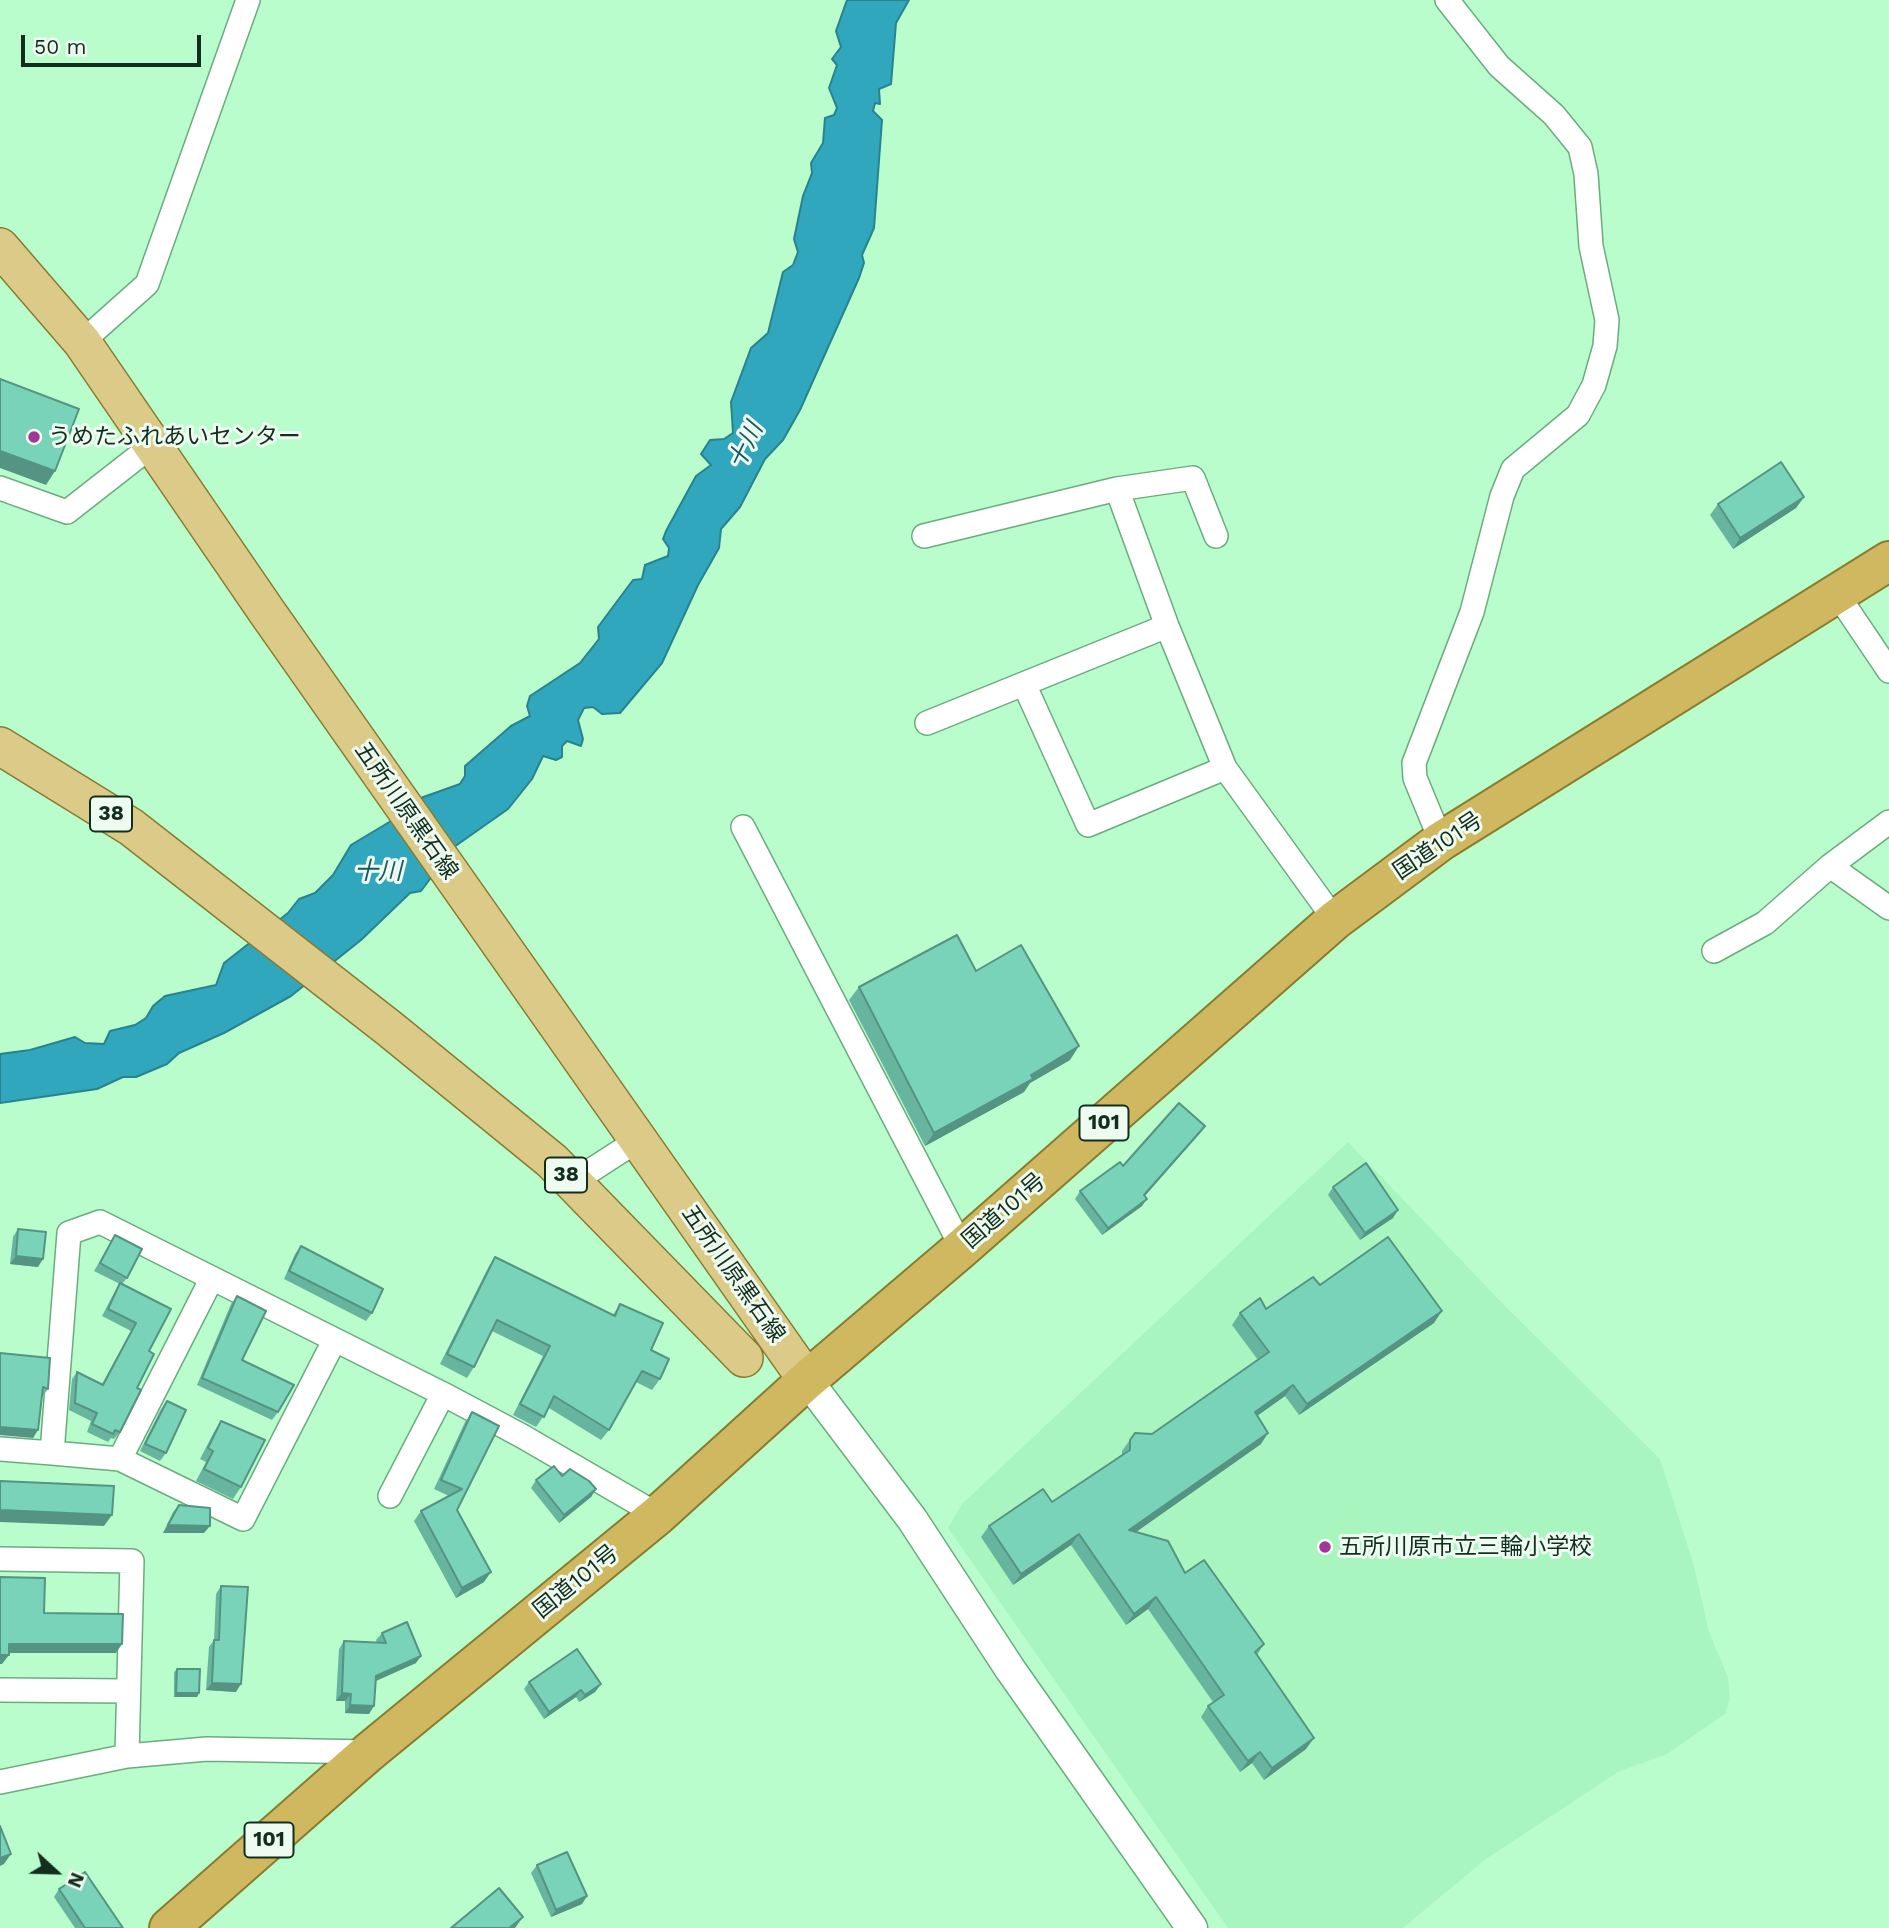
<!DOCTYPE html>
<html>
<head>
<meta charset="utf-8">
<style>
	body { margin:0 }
	#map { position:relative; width:1889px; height:1928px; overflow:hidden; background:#b9fdcc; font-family:"Work Sans",sans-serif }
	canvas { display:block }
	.north { position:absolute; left:21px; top:1837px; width:70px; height:70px; -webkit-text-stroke:5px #eefbf1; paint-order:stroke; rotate:112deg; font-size:19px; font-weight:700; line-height:28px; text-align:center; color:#132e1c }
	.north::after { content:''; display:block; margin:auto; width:24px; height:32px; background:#132e1c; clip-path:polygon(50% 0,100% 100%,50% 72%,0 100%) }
	.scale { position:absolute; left:21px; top:35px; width:180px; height:32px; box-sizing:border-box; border:4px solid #132e1c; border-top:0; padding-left:9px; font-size:21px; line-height:24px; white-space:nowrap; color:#132e1c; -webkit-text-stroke:5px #eefbf1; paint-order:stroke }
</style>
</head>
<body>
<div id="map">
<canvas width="1889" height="1928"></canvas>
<div class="north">N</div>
<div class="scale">50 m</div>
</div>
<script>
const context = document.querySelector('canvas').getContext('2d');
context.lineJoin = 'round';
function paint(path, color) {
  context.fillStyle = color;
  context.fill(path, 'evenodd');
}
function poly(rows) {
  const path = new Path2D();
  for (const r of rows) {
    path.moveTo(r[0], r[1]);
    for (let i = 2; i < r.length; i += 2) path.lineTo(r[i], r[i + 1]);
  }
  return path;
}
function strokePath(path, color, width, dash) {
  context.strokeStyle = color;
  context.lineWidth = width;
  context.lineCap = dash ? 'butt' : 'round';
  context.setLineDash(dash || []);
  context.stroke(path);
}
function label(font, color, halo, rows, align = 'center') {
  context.font = font + ' "Work Sans","Noto Sans JP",sans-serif';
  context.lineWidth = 6;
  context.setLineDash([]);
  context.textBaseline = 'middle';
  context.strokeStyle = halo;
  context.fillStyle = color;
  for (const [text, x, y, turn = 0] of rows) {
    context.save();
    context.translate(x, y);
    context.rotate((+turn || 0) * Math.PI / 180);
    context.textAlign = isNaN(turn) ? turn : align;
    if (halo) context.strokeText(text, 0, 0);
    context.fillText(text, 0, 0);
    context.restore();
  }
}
paint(poly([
	[1348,1142,1504,1305,1660,1459,1694,1566,1709,1632,1728,1677,1730,1699,1725,1714,1667,1754,1618,1772,1486,1859,1403,1928,1228,1928,948,1528,962,1504]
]), '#a9f5bf');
const water = poly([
	[847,0,909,0,896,23,891,84,879,89,880,104,875,103,873,111,882,120,874,228,862,255,864,263,859,278,800,410,783,440,765,459,740,507,721,529,719,548,698,585,662,663,620,713,602,714,593,707,584,708,578,720,583,739,581,746,567,741,562,746,562,757,556,760,543,756,532,779,508,809,454,847,421,891,410,893,361,940,291,996,224,1033,179,1053,167,1064,136,1077,123,1077,97,1089,0,1103,0,1054,30,1050,75,1037,85,1043,104,1044,110,1031,135,1025,146,1018,153,1006,165,996,216,985,224,963,288,913,299,899,315,893,333,875,351,845,391,821,415,800,460,784,465,776,465,766,511,726,530,716,527,706,530,696,580,663,599,639,598,627,633,580,642,579,645,565,668,556,669,548,663,539,666,531,696,476,711,465,701,454,710,440,724,439,733,433,731,402,751,348,768,333,783,272,793,265,798,252,794,239,803,196,812,173,811,163,823,143,825,118,834,115,837,108,829,88,837,65,832,59,841,47,836,31,847,0]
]);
paint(water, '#31a7bd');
strokePath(water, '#28838d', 2);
const minor = poly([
	[82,342,147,284,248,0],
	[0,488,67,512,154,444],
	[1117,489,1167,626,1225,768,1335,920],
	[924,536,1117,489,1193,478,1216,536],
	[1837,594,1889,671],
	[1024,684,1088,825,1225,768],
	[927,723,1167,626],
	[1889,822,1830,866,1889,908],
	[743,827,962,1248],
	[1441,841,1415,778,1414,763,1472,612,1502,496,1513,469,1578,415,1594,385,1605,346,1607,320,1591,246,1586,174,1580,147,1554,115,1499,66,1447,0],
	[1714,951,1765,923,1830,866],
	[573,1182,638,1140],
	[334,1341,243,1519,120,1459,52,1453,69,1233,100,1222,443,1394,522,1436,658,1515],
	[0,1449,52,1453],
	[120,1459,212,1278],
	[390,1496,443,1394],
	[0,1559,132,1561,127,1756],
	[0,1690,128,1691],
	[0,1782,127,1756,207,1749,369,1752]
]);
const tertiary = poly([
	[807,1380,912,1519,1010,1669,1192,1928]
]);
const primary = poly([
	[0,247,82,342,267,612,807,1380],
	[0,746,131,827,390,1029,552,1161,744,1358]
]);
const trunk = poly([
	[169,1928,369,1752,658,1515,807,1380,962,1248,1335,920,1441,841,1889,561]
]);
strokePath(minor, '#6aac7e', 26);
strokePath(tertiary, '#6aac7e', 33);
strokePath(primary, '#877c2f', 40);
strokePath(trunk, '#877c2f', 42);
strokePath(minor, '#fff', 23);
strokePath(tertiary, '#fff', 30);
strokePath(primary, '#dcca88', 37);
strokePath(trunk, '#d0b860', 38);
paint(poly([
	[1804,497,1796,508,1733,549,1710,515,1718,504],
	[976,971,1070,1060,1030,1083,1024,1092,925,1146,849,1000,859,987],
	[1200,1133,1145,1196,1142,1206,1102,1235,1075,1199,1080,1191,1123,1166],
	[1333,1187,1393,1218,1360,1240,1328,1195],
	[18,1229,38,1267,10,1264,13,1237],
	[115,1235,127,1278,122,1284,149,1351,120,1432,114,1439,111,1438,108,1442,87,1432,91,1421,69,1410,72,1379,77,1372,102,1384,131,1331,102,1316,115,1291,120,1284,94,1271],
	[301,1246,372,1313,366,1321,284,1279,295,1254],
	[495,1257,613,1315,620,1304,651,1350,660,1379,652,1390,636,1382,609,1430,601,1440,549,1408,536,1427,513,1415,543,1356,492,1331,474,1367,467,1378,440,1364,488,1268],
	[1320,1285,1434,1323,1299,1415,1285,1396,1257,1416,1261,1444,1135,1532,1185,1573,1264,1644,1257,1655,1306,1749,1264,1780,1252,1763,1240,1772,1201,1717,1208,1706,1213,1702,1148,1609,1126,1625,1071,1545,1013,1585,981,1537,989,1526,1052,1502,1122,1456,1122,1451,1135,1433,1152,1434,1258,1360,1232,1325,1240,1313,1266,1309],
	[237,1296,242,1360,278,1412,272,1420,197,1385,231,1304],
	[0,1354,48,1389,42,1397,33,1438],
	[167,1401,166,1453,160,1461,140,1451,161,1409],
	[472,1412,457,1510,484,1582,456,1598,414,1521,421,1511,449,1496,434,1489,465,1422],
	[221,1421,241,1487,233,1499,196,1481,206,1462,200,1459,214,1432],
	[562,1476,596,1489,591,1497,559,1523,531,1488,536,1480],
	[179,1505,204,1533,163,1533,173,1512],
	[221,1586,236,1692,206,1690,209,1647,214,1640,216,1594],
	[382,1633,416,1663,376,1681,369,1714,345,1713,345,1701,336,1701,339,1649,344,1641,377,1643,376,1640],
	[177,1669,199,1693,197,1697,174,1697,174,1672],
	[529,1682,601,1684,595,1692,579,1702,576,1697,544,1719,524,1689],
	[537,1865,587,1896,582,1904,551,1917,531,1873],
	[59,1889,123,1928,75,1928,54,1897]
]), '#68b59f');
paint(poly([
	[0,451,55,471,46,485,0,468],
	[1804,497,1796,508,1733,549,1740,538],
	[1079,1046,1070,1060,1030,1083,1024,1092,925,1146,934,1133],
	[1205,1126,1200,1133,1139,1202,1144,1195],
	[1147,1199,1142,1206,1102,1235,1108,1228],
	[1398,1210,1393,1218,1360,1240,1365,1233],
	[16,1256,43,1259,38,1267,10,1264],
	[1442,1311,1434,1323,1299,1415,1307,1404],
	[1293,1385,1285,1396,1247,1423,1255,1412],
	[0,1427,38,1430,33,1438,0,1435],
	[1268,1433,1261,1444,1122,1542,1129,1530],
	[596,1489,591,1497,559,1523,564,1515],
	[0,1510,112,1515,104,1526,0,1522],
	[168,1525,210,1526,204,1533,163,1533],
	[1079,1534,1071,1545,1013,1585,1021,1574],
	[491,1572,484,1582,456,1598,462,1588],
	[1156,1597,1148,1609,1126,1625,1134,1614],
	[9,1644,122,1644,116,1653,3,1653],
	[0,1655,9,1655,2,1664,0,1664],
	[421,1656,416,1663,371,1683,376,1676],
	[212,1683,241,1684,236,1692,206,1690],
	[601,1684,595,1692,579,1702,585,1695],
	[581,1690,576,1697,544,1719,549,1712],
	[176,1693,199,1693,197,1697,174,1697],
	[342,1693,351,1694,345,1701,336,1701],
	[350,1705,374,1706,369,1714,345,1713],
	[1314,1738,1306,1749,1264,1780,1272,1768],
	[1260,1752,1252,1763,1240,1772,1248,1761],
	[11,1854,4,1864,0,1866,0,1858],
	[587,1896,582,1904,551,1917,556,1910],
	[523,1917,515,1928,509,1928]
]), '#559482');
const building = poly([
	[0,379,79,409,55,471,0,451,0,379],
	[1781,462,1804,497,1740,538,1718,504,1781,462],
	[957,935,976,971,1021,945,1079,1046,1031,1075,1033,1079,934,1133,859,987,957,935],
	[1179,1103,1205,1126,1144,1195,1147,1199,1108,1228,1080,1191,1120,1162,1123,1166,1179,1103],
	[1366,1163,1398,1210,1365,1233,1333,1187,1366,1163],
	[18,1229,46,1232,43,1259,16,1256,18,1229],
	[115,1235,142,1249,127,1278,100,1263,115,1235],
	[1388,1237,1442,1311,1307,1404,1293,1385,1255,1412,1268,1433,1129,1530,1168,1541,1185,1573,1204,1560,1264,1644,1255,1652,1314,1738,1272,1768,1260,1752,1248,1761,1208,1706,1224,1695,1156,1597,1134,1614,1079,1534,1021,1574,989,1526,1043,1489,1052,1502,1130,1450,1130,1440,1135,1433,1152,1434,1269,1352,1240,1313,1260,1298,1266,1309,1313,1277,1320,1285,1388,1237],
	[301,1246,383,1289,372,1313,289,1271,301,1246],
	[495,1257,615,1316,620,1304,663,1323,651,1350,669,1359,660,1379,642,1371,609,1430,554,1396,544,1417,520,1404,550,1346,497,1320,474,1367,447,1354,495,1257],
	[120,1283,171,1309,149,1351,154,1354,137,1388,141,1390,120,1432,115,1430,113,1434,92,1424,97,1413,75,1403,77,1372,103,1385,136,1323,108,1309,120,1283],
	[237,1296,266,1311,242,1360,294,1385,278,1412,202,1378,237,1296],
	[0,1353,50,1358,48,1389,43,1387,38,1430,0,1427,0,1353],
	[167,1401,186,1410,166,1453,145,1444,167,1401],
	[472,1412,499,1426,457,1510,491,1572,462,1588,421,1511,462,1489,441,1480,472,1412],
	[221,1421,265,1440,241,1487,204,1469,213,1451,208,1448,221,1421],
	[554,1466,562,1476,570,1469,589,1481,596,1489,564,1515,536,1480,554,1466],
	[0,1481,114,1486,112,1515,0,1510,0,1481],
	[179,1505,210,1508,210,1526,168,1525,179,1505],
	[0,1577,45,1578,44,1613,123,1614,122,1644,9,1644,9,1655,0,1655,0,1577],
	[221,1586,248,1587,241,1684,212,1683,214,1640,219,1640,221,1586],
	[407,1622,421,1656,376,1676,374,1706,350,1705,351,1694,342,1693,344,1641,386,1643,382,1633,407,1622],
	[577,1649,601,1684,585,1695,581,1690,549,1712,529,1682,577,1649],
	[177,1669,200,1669,199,1693,176,1693,177,1669],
	[0,1826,11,1854,0,1858,0,1826],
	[567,1852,587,1896,556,1910,537,1865,567,1852],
	[85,1872,123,1928,85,1928,59,1889,85,1872],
	[499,1888,523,1917,509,1928,451,1928,499,1888]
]);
paint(building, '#79d3b9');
strokePath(building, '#559482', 2);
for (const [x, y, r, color] of [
	[34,437,7,"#a33796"],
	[1325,1547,7,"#a33796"]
]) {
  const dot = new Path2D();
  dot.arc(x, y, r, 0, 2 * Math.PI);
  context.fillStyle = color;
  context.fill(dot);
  strokePath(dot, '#eefbf1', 2.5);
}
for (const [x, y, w] of [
	[111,814,42],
	[1104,1123,49],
	[566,1175,42],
	[269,1840,49]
]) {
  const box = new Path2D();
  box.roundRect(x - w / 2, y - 17.5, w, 35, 5);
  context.fillStyle = '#eefbf1';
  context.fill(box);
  strokePath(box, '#132e1c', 2);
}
label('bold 21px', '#132e1c', null, [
	["38",111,814],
	["101",1104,1123],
	["38",566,1175],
	["101",269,1840]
]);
label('23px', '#132e1c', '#eefbf1', [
	["うめたふれあいセンター",48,437],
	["五所川原市立三輪小学校",1339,1547]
], 'left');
label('23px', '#132e1c', '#eefbf1', [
	["五所川原黒石線",406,811,55],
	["国道101号",1438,846,-34],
	["国道101号",1004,1211,-41],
	["五所川原黒石線",733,1274,55],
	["国道101号",576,1582,-39]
]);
label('italic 24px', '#195863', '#eefbf1', [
	["十川",746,446,-64],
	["十川",378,872]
]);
</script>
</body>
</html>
